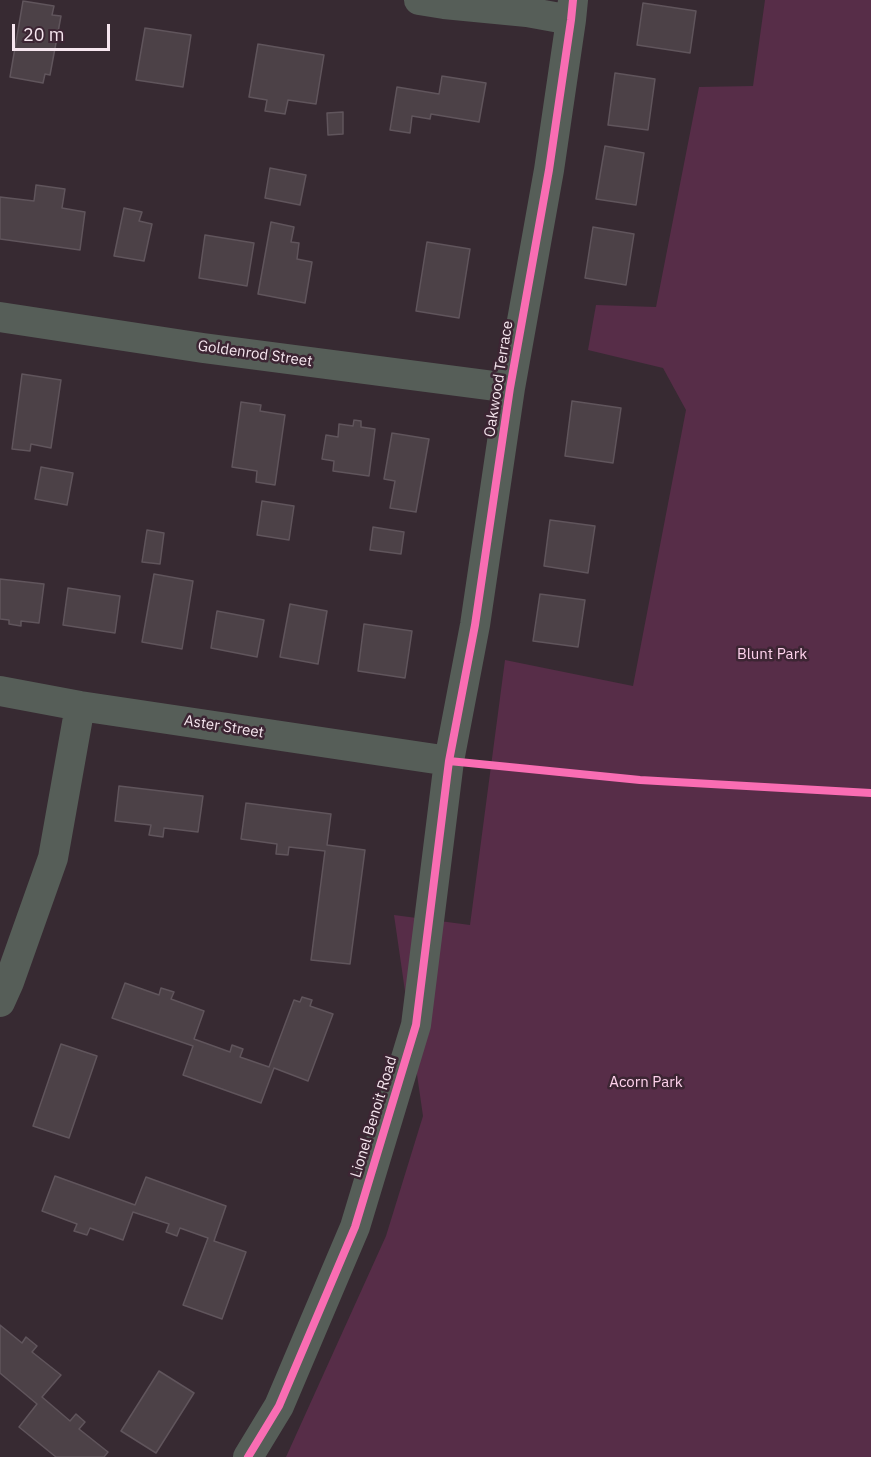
<!DOCTYPE html>
<html>
<head>
<meta charset="utf-8">
<style>
	body { margin:0 }
	#map { position:relative; width:871px; height:1457px; overflow:hidden; background:#372a32; font-family:"IBM Plex Sans",sans-serif }
	canvas { display:block }
	.scale { position:absolute; left:12px; top:24px; width:98px; height:27px; box-sizing:border-box; border:3px solid #f6e6ef; border-top:0; padding-left:8px; font-size:18px; line-height:21px; white-space:nowrap; color:#f6e6ef; -webkit-text-stroke:4px #3c2533; paint-order:stroke }
</style>
</head>
<body>
<div id="map">
<canvas width="871" height="1457"></canvas>
<div class="scale">20 m</div>
</div>
<script>
const context = document.querySelector('canvas').getContext('2d');
context.lineJoin = 'round';
function paint(path, color) {
  context.fillStyle = color;
  context.fill(path, 'evenodd');
}
function poly(rows) {
  const path = new Path2D();
  for (const r of rows) {
    path.moveTo(r[0], r[1]);
    for (let i = 2; i < r.length; i += 2) path.lineTo(r[i], r[i + 1]);
  }
  return path;
}
function strokePath(path, color, width, dash) {
  context.strokeStyle = color;
  context.lineWidth = width;
  context.lineCap = dash ? 'butt' : 'round';
  context.setLineDash(dash || []);
  context.stroke(path);
}
function label(font, color, halo, rows, align = 'center') {
  context.font = font + ' "IBM Plex Sans",sans-serif';
  context.lineWidth = 5;
  context.setLineDash([]);
  context.textBaseline = 'middle';
  context.strokeStyle = halo;
  context.fillStyle = color;
  for (const [text, x, y, turn = 0] of rows) {
    context.save();
    context.translate(x, y);
    context.rotate((+turn || 0) * Math.PI / 180);
    context.textAlign = isNaN(turn) ? turn : align;
    if (halo) context.strokeText(text, 0, 0);
    context.fillText(text, 0, 0);
    context.restore();
  }
}
paint(poly([
	[765,0,871,0,871,1457,286,1457,386,1236,423,1116,394,915,470,925,505,660,633,686,686,410,663,368,588,350,596,305,656,307,699,87,753,86]
]), '#572d48');
const building = poly([
	[23,1,54,6,52,15,61,16,50,75,45,74,43,83,10,77,23,1],
	[643,3,696,11,690,53,637,45,643,3],
	[145,28,191,35,183,87,136,80,145,28],
	[258,44,324,55,316,104,288,100,285,114,265,111,267,100,249,97,258,44],
	[615,73,655,79,648,130,608,125,615,73],
	[442,76,486,83,479,122,431,114,430,119,412,116,410,133,390,130,397,87,439,94,442,76],
	[343,112,343,134,328,135,327,113,343,112],
	[605,146,644,153,636,205,596,199,605,146],
	[270,168,306,175,300,205,265,198,270,168],
	[36,185,65,189,62,208,85,212,80,250,0,239,0,197,34,201,36,185],
	[124,208,142,212,139,221,152,224,144,261,114,256,124,208],
	[271,222,294,227,291,242,299,243,297,259,312,262,305,303,258,294,271,222],
	[593,227,634,234,626,285,585,278,593,227],
	[205,235,254,243,247,286,199,278,205,235],
	[427,242,470,249,459,318,416,311,427,242],
	[22,374,61,380,51,448,31,444,30,451,12,449,22,374],
	[572,401,621,408,613,463,565,456,572,401],
	[241,402,261,405,260,411,285,415,275,485,256,482,257,471,232,467,241,402],
	[354,420,361,421,361,427,375,429,369,476,333,471,334,461,322,459,326,435,338,437,339,424,353,426,354,420],
	[392,433,429,439,416,512,390,508,395,481,384,479,392,433],
	[41,467,73,473,67,505,35,499,41,467],
	[262,501,294,506,289,540,257,535,262,501],
	[550,520,595,526,588,573,544,566,550,520],
	[373,527,404,532,401,554,370,550,373,527],
	[147,530,164,533,160,564,142,562,147,530],
	[154,574,193,581,182,649,142,642,154,574],
	[0,579,44,584,39,623,21,621,21,626,9,624,9,620,0,619,0,579],
	[68,588,120,596,115,633,63,625,68,588],
	[540,594,585,600,578,647,533,641,540,594],
	[290,604,327,611,318,664,280,657,290,604],
	[217,611,264,620,257,657,211,648,217,611],
	[364,624,412,631,405,678,358,671,364,624],
	[119,786,203,796,198,832,164,828,163,837,149,835,151,825,115,821,119,786],
	[246,803,331,814,327,845,365,850,350,964,311,960,325,851,289,847,288,855,276,854,277,844,241,839,246,803],
	[125,983,159,995,161,988,174,992,171,999,204,1011,194,1039,230,1052,232,1045,243,1049,240,1057,269,1067,294,1000,300,1002,302,997,312,1000,310,1006,333,1014,308,1081,274,1068,261,1103,183,1075,193,1046,112,1018,125,983],
	[61,1044,97,1056,69,1138,33,1126,61,1044],
	[55,1176,135,1205,146,1177,226,1206,214,1241,246,1252,222,1319,183,1305,208,1238,180,1228,177,1236,166,1232,169,1224,133,1212,123,1240,90,1228,87,1235,74,1231,77,1224,42,1211,55,1176],
	[0,1325,22,1343,26,1337,37,1346,32,1352,61,1375,42,1397,70,1421,76,1414,85,1422,79,1429,108,1452,104,1457,56,1457,19,1427,37,1404,0,1373,0,1325],
	[159,1371,194,1393,156,1453,121,1431,159,1371]
]);
paint(building, '#4c4147');
strokePath(building, '#60555c', 1.5);
strokePath(poly([
	[419,0,444,4,527,12,571,20],
	[0,317,203,348,510,388],
	[0,691,80,706,449,761],
	[0,1002,9,982,53,858,80,706],
	[248,1457,279,1406,355,1227,416,1025,449,761,475,625,510,388,549,170,571,20,573,0]
]), '#565e58', 30);
strokePath(poly([
	[449,761,640,780,871,793],
	[248,1457,279,1406,355,1227,416,1025,449,761,475,625,510,388,549,170,571,20,573,0]
]), '#f96db3', 8);
label('15px', '#f6e6ef', '#3c2533', [
	["Goldenrod Street",255,354,8],
	["Oakwood Terrace",499,379,-81],
	["Aster Street",224,727,9],
	["Lionel Benoit Road",374,1117,-73]
]);
label('15px', '#fed2ec', '#3c2533', [
	["Blunt Park",772,655],
	["Acorn Park",646,1083]
]);
</script>
</body>
</html>
